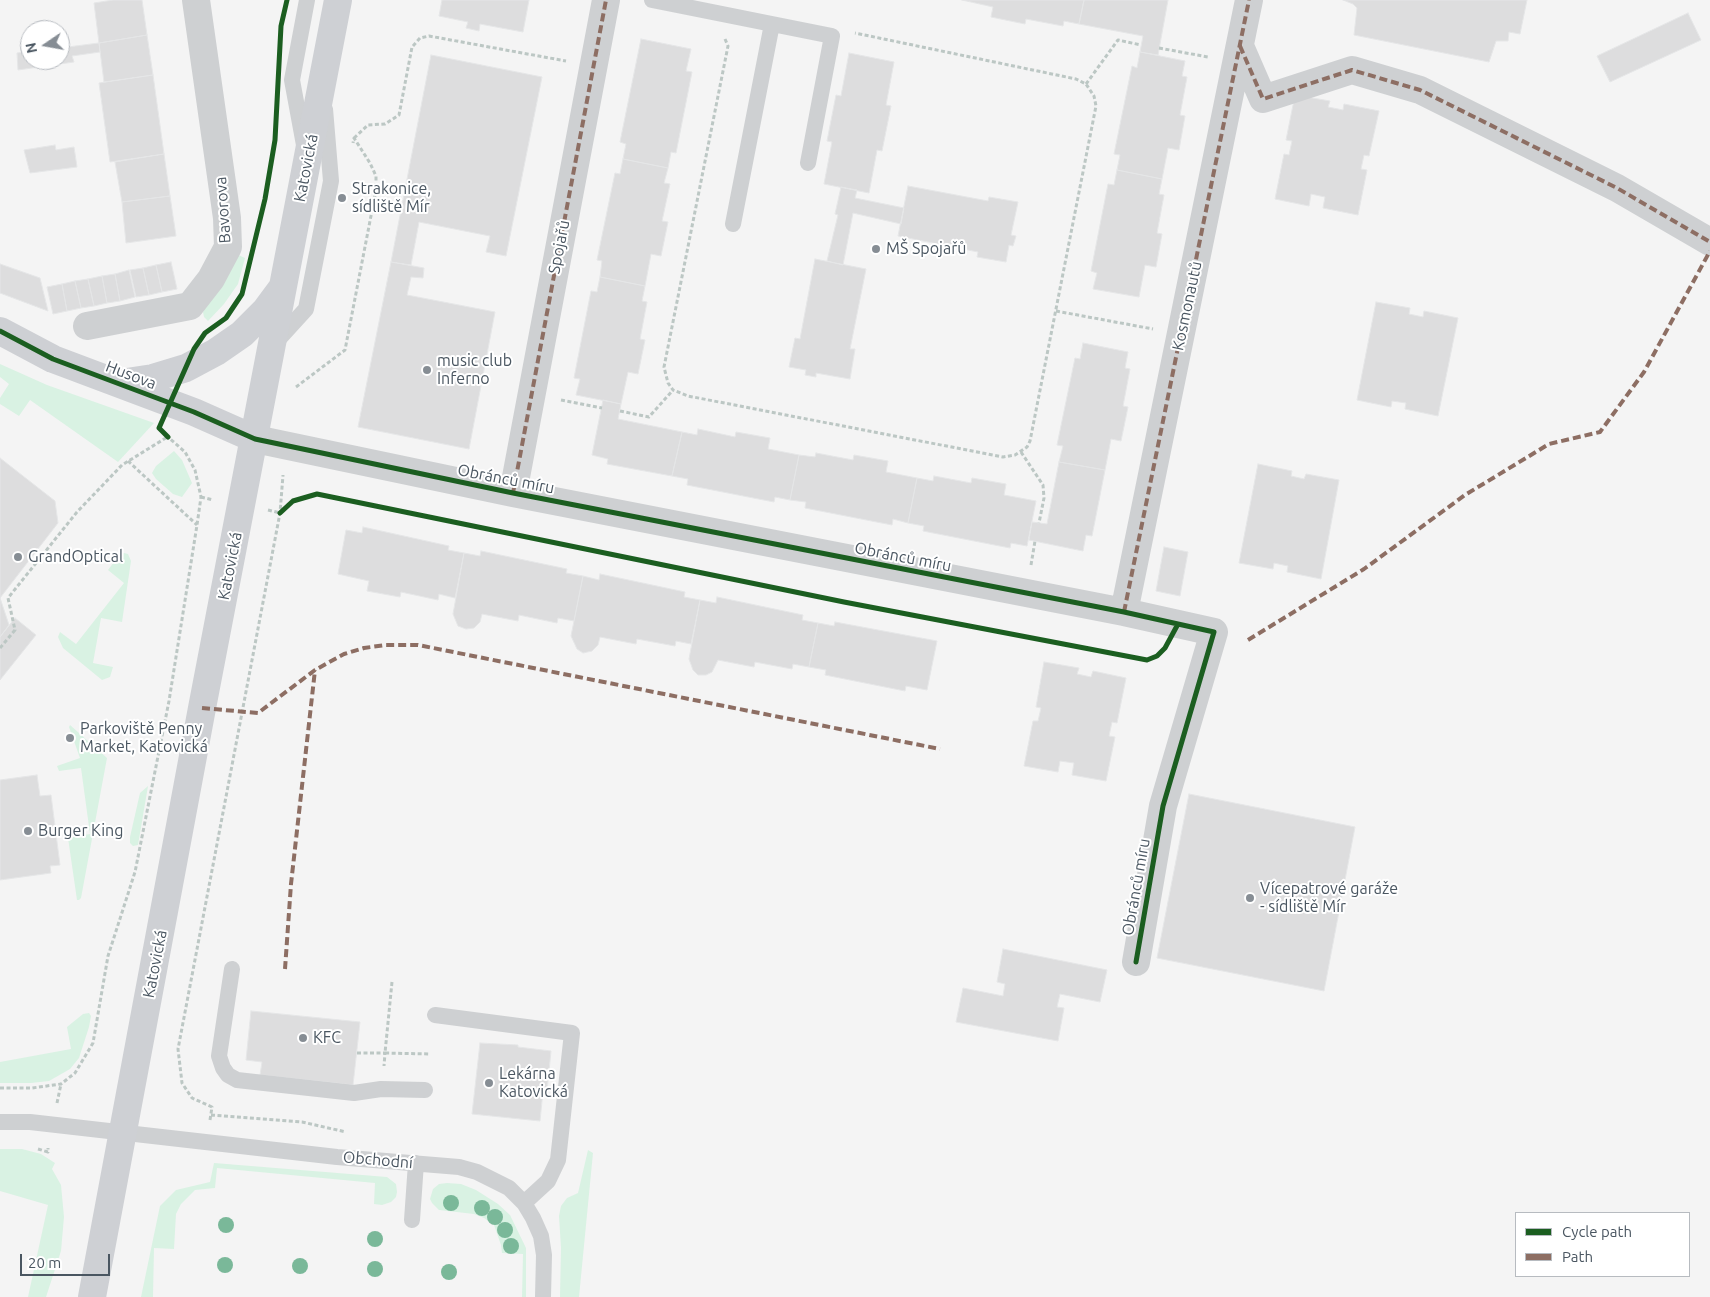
<!DOCTYPE html>
<html>
<head>
<meta charset="utf-8">
<style>
	body { margin:0 }
	#map { position:relative; width:1710px; height:1297px; overflow:hidden; background:#f4f4f4; font-family:Ubuntu,sans-serif }
	canvas { display:block }
	.legend { position:absolute; left:1515px; top:1212px; width:175px; height:65px; box-sizing:border-box; background:#fff; border:1px solid #b7bbc0; margin:0; padding:6px 9px; list-style:none; font-size:15px; color:#4a5661 }
	.legend li { display:flex; align-items:center; gap:10px; height:25px }
	.legend b { width:25px; border:1px solid #b7bbc0 }
	.north { position:absolute; left:20px; top:20px; width:50px; height:50px; box-sizing:border-box; background:#fff; border:1px solid #b7bbc0; border-radius:50%; rotate:258deg; font-size:14px; font-weight:700; line-height:20px; text-align:center; color:#4a5661 }
	.north::after { content:''; display:block; margin:auto; width:18px; height:22px; background:#868d94; clip-path:polygon(50% 0,100% 100%,50% 72%,0 100%) }
	.scale { position:absolute; left:20px; top:1254px; width:90px; height:22px; box-sizing:border-box; border:2px solid #4a5661; border-top:0; padding-left:6px; font-size:15px; line-height:18px; white-space:nowrap; color:#4a5661; -webkit-text-stroke:4px #fff; paint-order:stroke }
</style>
</head>
<body>
<div id="map">
<canvas width="1710" height="1297"></canvas>
<ul class="legend">
<li><b style="height:6px;background:#1b5e20"></b>Cycle path</li>
<li><b style="height:6px;background:#8d6e63"></b>Path</li>
</ul>
<div class="north">N</div>
<div class="scale">20 m</div>
</div>
<script>
const context = document.querySelector('canvas').getContext('2d');
context.lineJoin = 'round';
function paint(path, color) {
  context.fillStyle = color;
  context.fill(path, 'evenodd');
}
function poly(rows) {
  const path = new Path2D();
  for (const r of rows) {
    path.moveTo(r[0], r[1]);
    for (let i = 2; i < r.length; i += 2) path.lineTo(r[i], r[i + 1]);
  }
  return path;
}
function strokePath(path, color, width, dash) {
  context.strokeStyle = color;
  context.lineWidth = width;
  context.lineCap = dash ? 'butt' : 'round';
  context.setLineDash(dash || []);
  context.stroke(path);
}
function label(font, color, halo, rows, align = 'center') {
  context.font = font + ' Ubuntu,sans-serif';
  context.lineWidth = 4;
  context.setLineDash([]);
  context.textBaseline = 'middle';
  context.strokeStyle = halo;
  context.fillStyle = color;
  for (const [text, x, y, turn = 0] of rows) {
    context.save();
    context.translate(x, y);
    context.rotate((+turn || 0) * Math.PI / 180);
    context.textAlign = isNaN(turn) ? turn : align;
    if (halo) context.strokeText(text, 0, 0);
    context.fillText(text, 0, 0);
    context.restore();
  }
}
paint(poly([
	[234,253,245,258,238,284,224,304,208,321,204,317,203,312,206,304],
	[0,364,47,385,154,423,118,462,30,400,19,416,0,404,0,398,9,384,0,377],
	[174,451,182,460,192,483,182,497,173,494,156,479,152,473,156,466],
	[124,553,128,554,131,561,122,622,101,618,93,663,113,667,110,677,102,680,63,648,58,637,60,632,76,644,124,583,108,570,120,554],
	[70,725,107,758,81,898,79,900,77,900,68,838,90,834,81,768,59,771,57,766,80,758,69,727],
	[148,786,138,845,133,846,130,843,130,837,140,793],
	[89,1013,91,1016,89,1027,79,1058,70,1069,49,1081,31,1083,0,1083,0,1062,71,1049,67,1027,83,1014],
	[0,1149,22,1149,41,1154,55,1163,52,1169,61,1185,64,1217,61,1251,46,1297,28,1297,48,1205,0,1191],
	[588,1150,593,1153,579,1297,560,1297,561,1248,559,1216,561,1206,567,1198,578,1193],
	[214,1163,387,1177,396,1184,397,1192,396,1197,391,1202,382,1205,374,1204,375,1183,217,1168,215,1188,195,1190,181,1204,176,1214,174,1249,154,1248,153,1297,141,1297,160,1206,176,1190,210,1182],
	[447,1183,461,1184,476,1190,498,1204,510,1215,526,1248,526,1297,522,1297,523,1254,502,1253,501,1245,494,1225,484,1218,474,1214,439,1210,432,1203,430,1199,433,1189,439,1184]
]), '#d9f2e3');
const building = poly([
	[113,0,142,0,147,35,99,43,94,3,113,0],
	[442,0,529,0,523,32,480,24,479,31,466,28,468,22,439,16,442,0],
	[962,0,1084,0,1079,24,1064,21,1063,26,1026,19,1025,24,991,17,993,7,962,0],
	[1084,0,1168,0,1158,55,1140,52,1143,36,1079,24,1084,0],
	[1343,0,1527,0,1520,34,1509,32,1508,41,1496,41,1489,62,1354,35,1357,8,1353,4,1343,0],
	[1688,13,1701,40,1610,82,1597,56,1688,13],
	[147,35,153,75,104,82,99,43,147,35],
	[641,39,691,49,686,71,692,72,676,153,671,152,668,168,623,159,626,144,620,142,641,39],
	[99,43,100,52,72,56,74,62,18,70,17,53,30,51,30,60,60,60,60,48,99,43],
	[1140,52,1185,61,1182,76,1187,77,1180,115,1185,116,1179,150,1168,148,1162,179,1117,170,1120,155,1114,154,1132,66,1137,68,1140,52],
	[849,53,894,62,886,105,891,106,882,151,877,150,869,193,824,184,832,142,827,141,836,95,841,96,849,53],
	[431,55,542,77,506,256,486,252,490,236,419,222,411,265,391,262,431,55],
	[153,75,164,154,110,162,99,83,153,75],
	[1295,95,1330,101,1328,107,1343,110,1344,104,1379,111,1369,156,1364,155,1361,169,1367,170,1358,215,1323,208,1325,197,1311,194,1309,206,1275,199,1284,154,1289,155,1292,141,1286,140,1295,95],
	[55,145,56,150,74,147,77,167,30,173,24,150,55,145],
	[164,154,170,196,122,202,115,162,164,154],
	[623,159,668,168,664,183,670,184,662,221,668,222,661,256,651,254,645,286,600,277,602,261,597,260,615,173,620,174,623,159],
	[1117,170,1162,179,1159,194,1164,195,1157,233,1162,234,1156,267,1145,265,1139,297,1093,289,1097,273,1091,271,1108,184,1114,185,1117,170],
	[908,186,988,201,989,197,1018,202,1011,235,1016,236,1013,246,1009,245,1006,262,977,257,978,252,898,236,908,186],
	[841,187,857,190,855,198,904,208,901,224,853,213,843,265,827,261,838,215,835,214,841,187],
	[170,196,176,236,126,243,122,202,170,196],
	[815,259,866,269,850,349,855,349,850,379,816,373,816,377,805,375,806,370,789,367,795,338,800,339,815,259],
	[171,262,177,289,162,292,156,265,171,262],
	[391,262,424,268,423,278,411,277,407,295,495,312,469,449,358,427,391,262],
	[0,264,40,278,48,311,0,293,0,264],
	[156,265,162,292,149,295,143,268,156,265],
	[143,268,149,295,136,297,130,270,143,268],
	[129,270,135,297,120,301,115,274,129,270],
	[115,274,120,301,107,303,102,276,115,274],
	[102,276,107,303,94,306,88,279,102,276],
	[600,277,645,286,642,301,647,302,640,339,645,340,638,374,628,372,621,404,576,395,580,379,574,378,591,291,597,292,600,277],
	[88,279,94,306,81,308,75,281,88,279],
	[75,281,81,308,67,311,62,284,75,281],
	[62,284,67,311,53,314,47,287,62,284],
	[1376,302,1410,308,1409,314,1423,317,1424,311,1458,318,1438,416,1405,409,1406,403,1392,401,1391,407,1357,400,1376,302],
	[1083,343,1128,352,1125,368,1130,369,1123,406,1128,407,1121,441,1111,439,1105,470,1059,462,1063,446,1057,445,1075,358,1080,359,1083,343],
	[603,400,621,404,618,419,682,432,672,476,607,464,608,459,592,455,603,400],
	[698,429,735,437,736,432,770,438,768,449,799,455,790,500,775,497,774,502,687,485,688,479,672,476,682,432,697,435,698,429],
	[816,453,853,460,854,455,888,461,886,472,917,478,908,523,893,519,892,525,805,508,806,502,790,500,799,455,815,457,816,453],
	[0,458,55,501,58,523,0,598,9,625,0,637,0,458],
	[1059,462,1105,470,1092,536,1086,535,1083,551,1029,540,1032,522,1047,524,1059,462],
	[1258,464,1292,471,1291,476,1304,479,1306,474,1339,480,1321,579,1287,572,1288,566,1274,563,1273,569,1239,563,1258,464],
	[934,476,971,483,972,478,1006,484,1004,495,1036,501,1027,546,1011,543,1010,548,923,531,924,526,908,523,917,478,933,481,934,476],
	[363,527,449,546,448,550,464,553,455,598,439,594,438,600,401,592,400,597,367,591,369,581,338,574,346,530,362,533,363,527],
	[1164,547,1188,552,1180,596,1156,591,1164,547],
	[481,551,567,569,566,573,583,576,574,621,558,618,557,623,519,615,518,621,482,614,480,622,474,628,466,629,458,626,453,614,464,553,480,556,481,551],
	[600,574,685,592,684,597,700,600,691,644,676,641,675,646,637,639,636,644,600,637,598,645,592,651,583,653,577,649,571,636,583,576,599,580,600,574],
	[717,597,803,615,802,620,818,623,809,667,793,664,792,669,755,662,754,667,718,660,712,672,706,675,698,675,693,670,689,659,700,600,716,603,717,597],
	[15,618,36,635,0,680,0,637,15,618],
	[835,622,937,641,927,690,906,686,905,691,825,675,826,670,809,667,818,623,834,626,835,622],
	[1044,662,1079,668,1077,674,1091,677,1093,671,1126,678,1117,723,1112,722,1109,736,1115,737,1106,781,1072,775,1074,763,1060,761,1058,772,1024,766,1033,721,1038,721,1041,708,1036,707,1044,662],
	[37,775,40,796,51,795,60,865,50,866,51,873,0,880,0,780,37,775],
	[1189,794,1355,827,1324,991,1157,958,1189,794],
	[1003,949,1107,970,1100,1002,1060,994,1057,1007,1064,1008,1058,1041,956,1022,963,988,1003,996,1005,984,997,982,1003,949],
	[251,1011,360,1022,353,1085,260,1075,262,1062,246,1060,251,1011],
	[480,1043,518,1045,518,1047,551,1051,547,1091,543,1091,540,1121,472,1114,480,1043]
]);
paint(building, '#ddddde');
strokePath(building, '#e5e6e7', 1);
strokePath(poly([
	[725,39,728,46,664,367,668,383,673,390,688,396,1003,457,1015,455,1027,447,1030,441,1096,106,1094,96,1086,84,1076,79,855,33],
	[1159,48,1208,57],
	[1086,84,1118,40,1141,45],
	[354,138,368,125,385,124,399,115,412,47,420,38,429,36,566,61],
	[1056,311,1153,329],
	[296,387,345,350,376,190,376,176,370,163,354,138,353,143],
	[561,400,602,408],
	[620,411,649,417,673,390],
	[1021,452,1043,485,1044,498,1039,523],
	[128,461,197,525],
	[201,497,213,500],
	[268,510,280,513],
	[1031,565,1035,541],
	[0,648,15,630,8,598,77,512,122,465,169,436],
	[392,982,385,1053,430,1054],
	[357,1053,385,1053,384,1066],
	[0,1088,32,1088,61,1084,75,1073,93,1043,108,956,135,872,169,701,197,525,201,497,195,470,185,452,168,437],
	[57,1103,61,1084],
	[211,1115,302,1122,346,1132],
	[210,1120,212,1107,192,1098,182,1083,178,1049,280,513,283,475],
	[38,1149,48,1152,48,1148]
]), '#bcc7c4', 3, [4, 2.5]);
strokePath(poly([
	[652,0,772,24,733,224],
	[772,24,832,36,808,163],
	[304,145,292,80,307,0],
	[275,343,306,309,331,181,325,109],
	[232,969,219,1056,223,1068,228,1075,237,1080,354,1093,381,1089,425,1090],
	[435,1015,572,1033,558,1160,548,1181,524,1203],
	[0,1122,30,1122,337,1157,459,1167,477,1172,509,1188,524,1203,533,1218,541,1236,544,1255,543,1297],
	[412,1220,416,1163]
]), '#ced0d2', 16);
strokePath(poly([
	[1240,46,1263,99,1352,70,1420,90,1617,188,1710,242],
	[87,326,190,306,211,279,228,247,227,218,196,0],
	[255,439,513,493,1124,612,1214,632,1163,806,1136,962],
	[513,493,606,0],
	[1124,612,1249,0]
]), '#ced0d2', 28);
strokePath(poly([
	[0,331,53,359,194,412,255,439],
	[120,383,153,378,186,368,216,352,242,334,265,311,282,288],
	[92,1297,202,708,338,0]
]), '#ced0d4', 28);
strokePath(poly([
	[1240,46,1263,99,1352,70,1420,90,1617,188,1710,242],
	[513,493,606,0],
	[1124,612,1249,0],
	[1248,640,1364,569,1465,495,1549,444,1600,432,1644,372,1710,251],
	[202,708,258,713,315,670,344,654,364,648,386,645,418,645,940,749],
	[285,969,291,884,315,670]
]), '#8d6e63', 4, [8, 4]);
strokePath(poly([
	[0,331,53,359,194,412,255,439,513,493,1124,612,1214,632,1163,806,1136,962],
	[168,437,159,428,194,349,205,333,226,318,242,294,265,199,275,140,281,26,287,0],
	[280,513,293,501,317,494,844,602,1147,660,1157,656,1165,648,1178,624]
]), '#1b5e20', 5);
context.fillStyle = '#7ab899';
for (const [x, y] of [
	[451,1203],
	[482,1208],
	[495,1217],
	[226,1225],
	[505,1230],
	[375,1239],
	[511,1246],
	[225,1265],
	[300,1266],
	[375,1269],
	[449,1272]
]) {
  context.beginPath();
  context.arc(x, y, 8, 0, 2 * Math.PI);
  context.fill();
}
for (const [x, y, r, color] of [
	[342,198,5,"#868d94"],
	[876,249,5,"#868d94"],
	[427,370,5,"#868d94"],
	[18,557,5,"#868d94"],
	[70,738,5,"#868d94"],
	[28,831,5,"#868d94"],
	[1250,898,5,"#868d94"],
	[303,1038,5,"#868d94"],
	[489,1083,5,"#868d94"]
]) {
  const dot = new Path2D();
  dot.arc(x, y, r, 0, 2 * Math.PI);
  context.fillStyle = color;
  context.fill(dot);
  strokePath(dot, '#fff', 2);
}
label('16px', '#4a5661', '#fff', [
	["Katovická",306,168,-79],
	["Bavorova",223,210,-94],
	["Spojařů",559,247,-79],
	["Kosmonautů",1187,306,-78],
	["Husova",131,375,21],
	["Obránců míru",506,479,11],
	["Obránců míru",903,557,11],
	["Katovická",230,566,-79],
	["Obránců míru",1136,887,-80],
	["Katovická",155,964,-79],
	["Obchodní",378,1160,5]
]);
label('16px', '#4a5661', '#fff', [
	["Strakonice,",352,189],
	["sídliště Mír",352,207],
	["MŠ Spojařů",886,249],
	["music club",437,361],
	["Inferno",437,379],
	["GrandOptical",28,557],
	["Parkoviště Penny",80,729],
	["Market, Katovická",80,747],
	["Burger King",38,831],
	["Vícepatrové garáže",1260,889],
	["- sídliště Mír",1260,907],
	["KFC",313,1038],
	["Lekárna",499,1074],
	["Katovická",499,1092]
], 'left');
</script>
</body>
</html>
